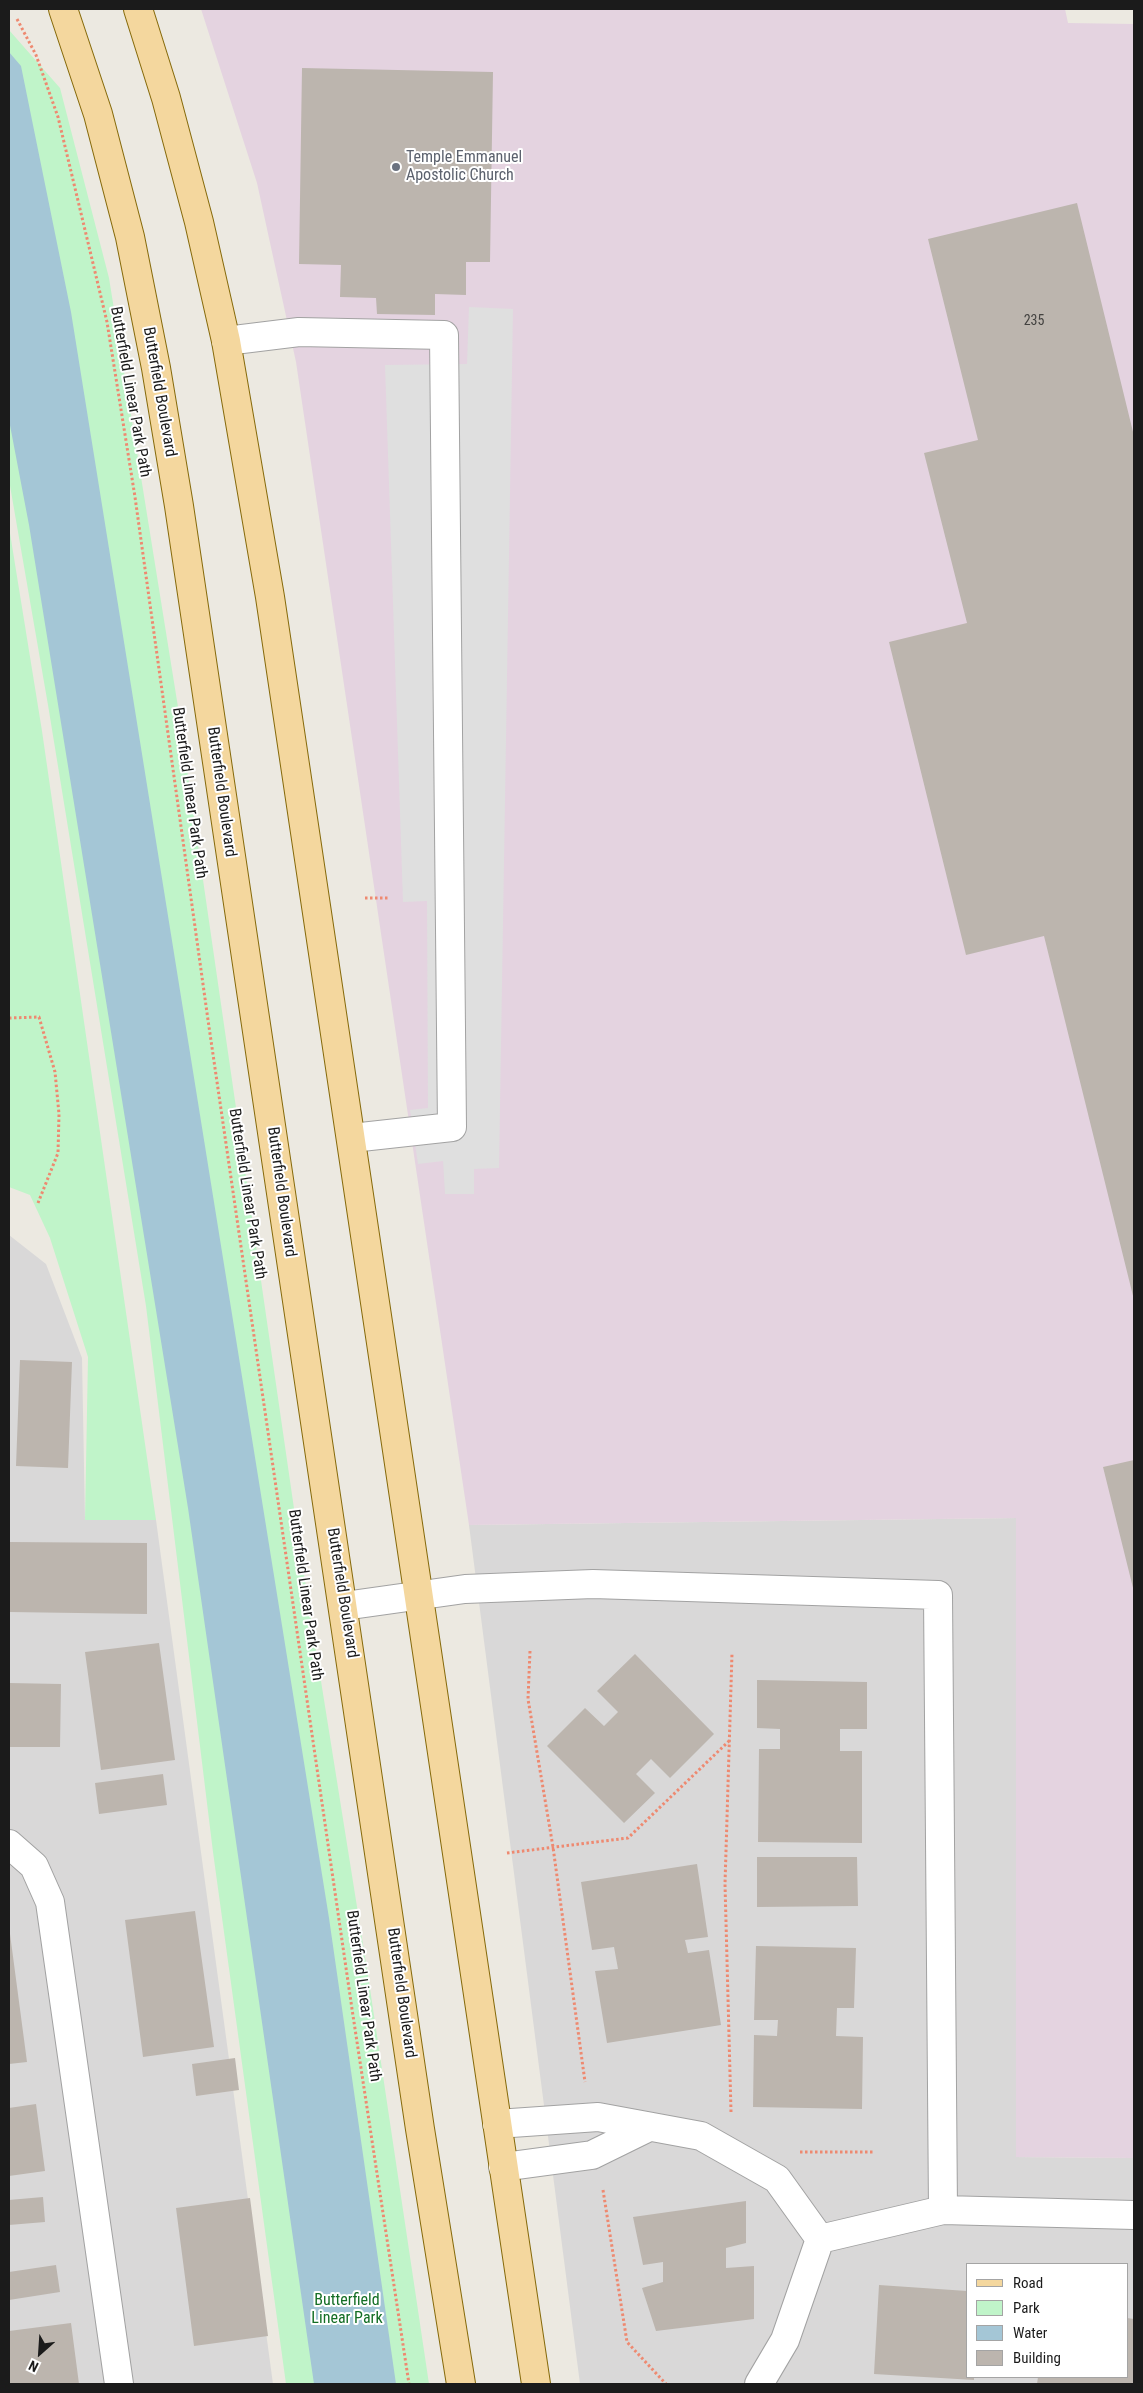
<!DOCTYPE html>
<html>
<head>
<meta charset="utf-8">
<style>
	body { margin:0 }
	#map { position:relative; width:1143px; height:2393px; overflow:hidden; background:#ece9e1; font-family:"Roboto Condensed",sans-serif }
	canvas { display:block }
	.frame { position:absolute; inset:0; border:10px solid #1b1b1b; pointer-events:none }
	.legend { position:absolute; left:966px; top:2263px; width:162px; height:115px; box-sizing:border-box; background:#fff; border:1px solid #a4a4a4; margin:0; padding:6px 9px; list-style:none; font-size:15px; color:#1b1b1b }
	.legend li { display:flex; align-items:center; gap:10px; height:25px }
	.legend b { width:25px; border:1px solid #a4a4a4 }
	.north { position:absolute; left:15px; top:2328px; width:50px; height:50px; -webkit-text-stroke:4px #fff; paint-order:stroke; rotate:206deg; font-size:14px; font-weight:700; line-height:20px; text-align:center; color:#1b1b1b }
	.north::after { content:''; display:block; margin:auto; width:18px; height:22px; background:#1b1b1b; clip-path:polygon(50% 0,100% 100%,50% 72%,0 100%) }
</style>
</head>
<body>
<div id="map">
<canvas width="1143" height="2393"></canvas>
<div class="frame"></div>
<ul class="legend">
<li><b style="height:6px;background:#f4d79e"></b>Road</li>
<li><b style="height:14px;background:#c0f4c9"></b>Park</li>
<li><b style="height:14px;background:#a4c6d6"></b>Water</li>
<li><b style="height:14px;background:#bcb5ae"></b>Building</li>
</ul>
<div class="north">N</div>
</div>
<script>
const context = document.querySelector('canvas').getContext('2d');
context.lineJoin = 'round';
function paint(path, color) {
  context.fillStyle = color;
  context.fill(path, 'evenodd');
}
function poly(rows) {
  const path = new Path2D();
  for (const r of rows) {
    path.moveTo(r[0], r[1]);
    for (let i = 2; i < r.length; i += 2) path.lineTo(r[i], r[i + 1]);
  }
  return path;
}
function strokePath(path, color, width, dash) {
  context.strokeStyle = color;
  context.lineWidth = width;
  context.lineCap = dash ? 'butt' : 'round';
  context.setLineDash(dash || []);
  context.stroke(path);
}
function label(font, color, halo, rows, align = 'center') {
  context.font = font + ' "Roboto Condensed",sans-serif';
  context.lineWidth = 4;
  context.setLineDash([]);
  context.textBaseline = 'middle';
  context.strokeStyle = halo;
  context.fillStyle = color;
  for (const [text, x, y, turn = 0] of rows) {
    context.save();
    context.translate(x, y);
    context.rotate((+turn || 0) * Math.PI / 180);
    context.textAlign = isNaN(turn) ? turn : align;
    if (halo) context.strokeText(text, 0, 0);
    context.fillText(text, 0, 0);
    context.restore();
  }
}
paint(poly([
	[9,1235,46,1264,82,1358,85,1520,156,1520,273,2384,9,2384],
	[1016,1518,1016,2157,1134,2158,1134,2384,580,2384,469,1525],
	[967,2264,1127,2264,1127,2377,967,2377]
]), '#d9d8d8');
paint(poly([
	[201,9,1065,9,1068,23,1134,24,1134,2158,1016,2157,1016,1518,469,1525,296,362,257,183]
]), '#e4d3e0');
paint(poly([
	[9,30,60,88,109,278,178,707,299,1543,369,1982,429,2384,286,2384,213,1852,146,1306,48,705,9,480],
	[9,527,42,731,156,1520,85,1520,88,1357,50,1238,30,1195,9,1187]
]), '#c0f4c9');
paint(poly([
	[469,307,513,309,499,1168,474,1169,474,1194,445,1194,443,1161,418,1164,410,1110,428,1108,427,901,403,902,385,365,467,364]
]), '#dfdfdf');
paint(poly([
	[9,52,21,66,71,312,329,1918,396,2384,314,2384,188,1508,29,525,9,420]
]), '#a4c6d6');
paint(poly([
	[302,68,493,72,490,262,466,262,466,295,435,294,435,315,377,314,376,298,340,297,341,265,299,264],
	[1077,203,1134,436,1134,1300,1044,936,966,955,889,642,967,623,924,453,978,440,928,239],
	[20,1360,72,1362,68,1468,16,1466],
	[1134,1460,1134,1592,1103,1467],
	[9,1542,147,1543,147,1614,9,1612],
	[159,1643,175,1760,101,1770,85,1652],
	[635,1654,714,1734,670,1778,651,1759,636,1774,655,1793,624,1823,547,1746,585,1708,604,1726,618,1712,597,1691],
	[757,1680,867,1682,867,1729,840,1729,840,1751,862,1751,862,1843,758,1842,759,1749,780,1749,780,1729,757,1728],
	[9,1683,61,1684,60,1747,9,1747],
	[163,1774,167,1805,99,1814,95,1783],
	[757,1857,857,1857,858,1906,757,1907],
	[697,1864,708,1937,685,1940,688,1953,709,1950,721,2025,607,2043,595,1971,618,1969,614,1947,592,1950,581,1882],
	[195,1911,214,2047,143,2057,125,1920],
	[10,1934,27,2062,9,2064,9,1935],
	[756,1946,856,1948,854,2008,837,2008,836,2036,863,2037,862,2109,753,2107,754,2035,777,2036,778,2020,754,2020],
	[235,2058,239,2090,196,2096,192,2064],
	[36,2104,45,2171,9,2176,9,2108],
	[43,2197,45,2222,9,2225,9,2200],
	[250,2198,268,2336,194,2346,176,2208],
	[746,2201,746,2243,726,2248,726,2268,754,2266,754,2319,656,2331,642,2288,663,2282,663,2262,643,2265,633,2217],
	[56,2265,60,2292,9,2300,9,2272],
	[879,2285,967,2291,967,2377,974,2377,974,2380,874,2374],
	[1127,2318,1134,2319,1134,2384,1037,2384,1038,2377,1127,2377],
	[71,2323,79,2384,9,2384,9,2331]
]), '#bcb5ae');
const minor = poly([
	[226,341,299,332,444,335,452,1127,352,1138],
	[344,1606,465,1589,593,1584,938,1595,943,2210],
	[9,1844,34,1866,50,1902,119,2384],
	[497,2124,598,2117,701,2136,777,2179,820,2239,943,2210,1134,2215],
	[503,2167,592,2155,649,2127],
	[759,2384,785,2340,820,2239]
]);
const major = poly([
	[63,9,98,114,130,237,156,368,179,506,420,2129,461,2384],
	[138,9,166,98,199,222,226,341,270,597,536,2384]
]);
strokePath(minor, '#a2a2a2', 30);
strokePath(major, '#866a0b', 30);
strokePath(poly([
	[17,19,36,55,58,117,107,322,135,497,208,1020,352,2009,409,2384],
	[365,898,389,898],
	[9,1018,39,1017,55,1072,59,1114,58,1153,38,1203],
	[530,1651,528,1699,553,1847,585,2082],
	[507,1853,628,1838,729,1741],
	[731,2112,725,1884,732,1653],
	[800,2152,873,2152],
	[603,2190,627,2342,666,2384]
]), '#ee8970', 3, [2.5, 2.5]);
strokePath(minor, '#fff', 28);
strokePath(major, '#f4d79e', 28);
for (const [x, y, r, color] of [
	[396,167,5,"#6b7280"]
]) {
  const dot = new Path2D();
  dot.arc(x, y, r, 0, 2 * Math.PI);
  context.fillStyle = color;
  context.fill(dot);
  strokePath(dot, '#fff', 2);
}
label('14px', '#434240', null, [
	["235",1034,321]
]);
label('16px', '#5b616d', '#fff', [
	["Temple Emmanuel",406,158],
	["Apostolic Church",406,176]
], 'left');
label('16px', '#1b1b1b', '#fff', [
	["Butterfield Linear Park Path",130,392,80],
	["Butterfield Boulevard",159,392,80],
	["Butterfield Boulevard",221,792,82],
	["Butterfield Linear Park Path",189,793,82],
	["Butterfield Boulevard",281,1192,82],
	["Butterfield Linear Park Path",247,1194,81],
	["Butterfield Boulevard",342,1593,81],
	["Butterfield Linear Park Path",305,1595,82],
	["Butterfield Boulevard",401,1993,82],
	["Butterfield Linear Park Path",363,1996,82]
]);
label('16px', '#136e24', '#fff', [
	["Butterfield",347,2301],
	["Linear Park",347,2319]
]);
</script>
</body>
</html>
